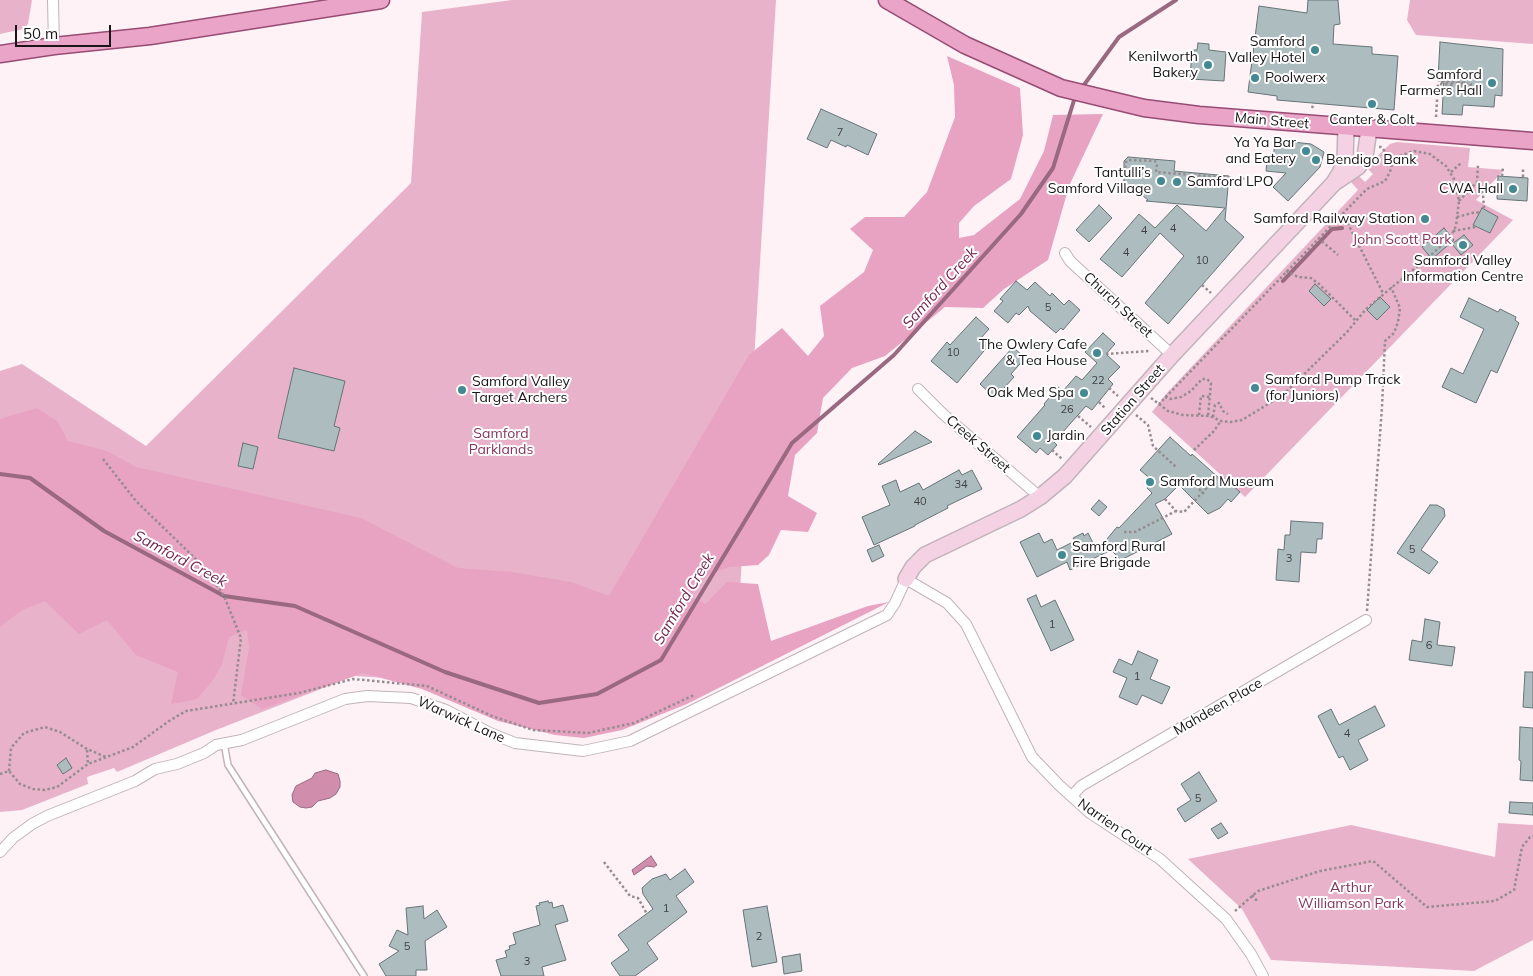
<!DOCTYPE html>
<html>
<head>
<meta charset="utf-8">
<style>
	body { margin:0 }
	#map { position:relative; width:1533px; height:976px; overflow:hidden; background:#fef2f7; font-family:Mulish,sans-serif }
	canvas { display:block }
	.scale { position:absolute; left:15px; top:25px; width:96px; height:22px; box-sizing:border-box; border:2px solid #1a1518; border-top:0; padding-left:6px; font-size:15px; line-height:18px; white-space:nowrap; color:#1a1518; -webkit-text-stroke:4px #fff; paint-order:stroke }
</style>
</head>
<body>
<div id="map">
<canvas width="1533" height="976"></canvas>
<div class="scale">50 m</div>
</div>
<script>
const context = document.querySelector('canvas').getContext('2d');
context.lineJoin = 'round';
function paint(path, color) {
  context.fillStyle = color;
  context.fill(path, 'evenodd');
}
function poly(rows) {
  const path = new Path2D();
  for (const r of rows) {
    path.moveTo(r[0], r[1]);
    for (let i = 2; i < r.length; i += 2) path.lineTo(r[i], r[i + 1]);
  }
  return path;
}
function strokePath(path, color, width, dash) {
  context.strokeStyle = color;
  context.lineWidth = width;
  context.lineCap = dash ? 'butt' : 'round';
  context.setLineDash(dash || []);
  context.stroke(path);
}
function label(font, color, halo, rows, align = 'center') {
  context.font = font + ' Mulish,sans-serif';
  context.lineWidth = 4;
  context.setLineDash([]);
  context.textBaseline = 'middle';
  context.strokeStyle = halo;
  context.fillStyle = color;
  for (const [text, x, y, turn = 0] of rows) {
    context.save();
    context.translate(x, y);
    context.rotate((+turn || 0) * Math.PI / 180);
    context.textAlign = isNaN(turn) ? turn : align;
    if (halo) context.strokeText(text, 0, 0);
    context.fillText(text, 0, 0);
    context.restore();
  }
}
paint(poly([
	[0,0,32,0,28,24,23,29,0,34],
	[512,0,776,0,736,656,438,681,354,676,216,730,117,772,114,768,87,777,88,784,22,810,0,812,0,371,22,364,146,446,411,183,422,12],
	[1410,0,1533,0,1533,44,1416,35,1407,20],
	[1397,142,1470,148,1468,167,1504,170,1476,200,1513,220,1245,497,1152,412,1166,394,1358,190,1351,182,1358,175,1365,182,1373,174,1366,167,1390,144],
	[1498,823,1533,825,1533,940,1474,971,1271,960,1242,909,1188,859,1351,825,1495,857]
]), '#e8b2ca');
paint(poly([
	[947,56,1020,88,1023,135,1011,179,974,206,959,223,959,238,974,235,1020,199,1044,151,1053,115,1103,114,1069,186,1048,260,1004,289,983,308,945,307,885,356,852,368,823,398,817,433,795,455,788,496,817,513,808,532,781,530,769,555,758,565,729,567,703,577,690,597,706,604,727,582,758,584,771,641,868,606,889,602,687,704,622,730,584,738,555,735,498,721,422,689,363,673,262,709,241,695,249,648,247,630,229,637,222,664,213,680,197,699,171,704,178,672,136,655,107,620,79,634,45,601,22,610,0,627,0,419,37,408,57,421,68,441,107,451,136,467,361,518,458,568,512,572,571,582,609,596,749,355,782,328,808,356,824,336,820,306,864,272,873,250,850,229,865,217,904,217,927,192,955,117,954,85]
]), '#e8a2c2');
const water = poly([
	[326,770,338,774,340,781,340,787,336,794,330,798,318,801,312,807,306,808,300,807,293,802,292,795,296,786,312,778,315,773,326,770],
	[651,856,657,865,654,867,647,866,634,875,632,870,651,856]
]);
paint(water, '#d08dac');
strokePath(water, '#996980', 1);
strokePath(poly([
	[1081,89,1119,37,1176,0],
	[1283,281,1332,229,1342,228],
	[0,474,30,478,104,531,224,596,295,606,445,672,539,703,597,694,661,660,792,443,894,355,1021,214,1053,168,1075,97]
]), '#996980', 4);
const building = poly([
	[1308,0,1338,0,1340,24,1334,25,1333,44,1372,47,1372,54,1398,56,1394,110,1277,100,1277,96,1248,92,1259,6,1307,13,1308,0],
	[1440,42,1503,49,1502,96,1495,95,1494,107,1463,105,1462,115,1442,114,1444,79,1438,79,1440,42],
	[1198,43,1209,44,1209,50,1226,52,1224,81,1190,79,1192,50,1197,50,1198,43],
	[821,109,877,134,868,155,847,145,846,147,831,140,827,148,807,139,821,109],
	[1275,140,1311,144,1324,152,1320,167,1288,201,1273,187,1286,173,1266,171,1267,160,1273,161,1275,140],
	[1128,157,1175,161,1174,171,1229,176,1225,220,1244,237,1168,324,1145,303,1184,256,1160,233,1122,277,1100,259,1139,214,1155,228,1177,205,1206,231,1225,208,1146,201,1148,200,1137,191,1124,191,1124,161,1128,157],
	[1498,176,1528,178,1527,201,1497,199,1498,176],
	[1099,205,1112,218,1089,242,1076,230,1099,205],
	[1482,208,1498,217,1490,233,1473,225,1482,208],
	[1444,228,1454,240,1432,259,1422,247,1444,228],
	[1464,235,1473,245,1461,255,1452,244,1464,235],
	[1016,281,1027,290,1035,282,1050,296,1052,293,1064,305,1069,300,1080,310,1063,330,1061,328,1056,333,1030,311,1028,306,1019,315,1016,313,1008,323,994,311,1003,301,1000,299,1016,281],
	[1315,284,1331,299,1324,306,1309,291,1315,284],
	[1380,297,1390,307,1377,320,1367,310,1380,297],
	[1469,298,1498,312,1500,309,1516,317,1515,320,1519,323,1497,373,1491,370,1476,403,1442,387,1451,368,1463,374,1484,329,1460,317,1469,298],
	[976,317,989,329,981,338,989,345,957,383,931,361,947,342,950,345,976,317],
	[1103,333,1115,344,1106,354,1120,367,1108,379,1113,384,1092,410,1086,406,1054,442,1057,445,1048,455,1040,448,1036,453,1017,437,1045,405,1044,404,1058,387,1063,391,1076,376,1082,380,1097,363,1085,352,1103,333],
	[1013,347,1025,358,1011,374,1014,377,995,398,980,384,1013,347],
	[294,368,345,381,334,426,340,428,334,451,278,438,294,368],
	[915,431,932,442,879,465,878,464,915,431],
	[1170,437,1191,456,1192,454,1219,478,1221,475,1240,492,1231,502,1228,499,1220,508,1208,514,1179,485,1165,499,1155,504,1172,534,1121,560,1111,550,1070,570,1067,562,1037,577,1020,542,1039,533,1044,543,1052,539,1057,550,1075,541,1073,538,1083,533,1084,536,1088,533,1097,551,1117,527,1119,528,1152,493,1147,488,1153,481,1140,470,1170,437],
	[243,443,258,447,253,469,238,466,243,443],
	[959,470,962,475,972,470,982,489,951,504,947,506,948,508,915,525,915,526,874,545,862,517,890,505,882,486,896,480,900,492,919,483,923,490,959,470],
	[1099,500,1107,507,1099,516,1091,509,1099,500],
	[1430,505,1437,505,1444,509,1445,516,1421,550,1438,562,1429,574,1397,553,1430,505],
	[1291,521,1323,523,1322,539,1317,539,1316,553,1301,552,1299,582,1276,580,1278,549,1284,550,1285,535,1290,535,1291,521],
	[879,545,884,556,872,562,867,550,879,545],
	[1036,595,1041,607,1055,600,1074,640,1051,651,1027,599,1036,595],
	[1425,619,1440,622,1437,645,1455,647,1452,666,1409,660,1412,640,1422,642,1425,619],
	[1138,651,1158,660,1150,679,1170,687,1162,704,1142,695,1137,705,1119,697,1127,678,1113,672,1119,659,1132,665,1138,651],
	[1525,672,1533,672,1533,708,1523,707,1525,672],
	[1375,706,1385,726,1358,740,1368,760,1350,770,1343,756,1339,758,1318,716,1331,709,1339,725,1375,706],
	[1520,727,1533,728,1533,781,1520,780,1521,761,1519,760,1520,727],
	[66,758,72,768,63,774,57,765,66,758],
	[1199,772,1217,801,1185,822,1177,809,1191,800,1181,784,1199,772],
	[1510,802,1533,803,1533,815,1509,813,1510,802],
	[1221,823,1228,833,1218,839,1211,829,1221,823],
	[685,869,694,882,676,896,687,912,647,943,658,959,635,976,620,976,611,963,629,950,618,935,653,909,643,894,642,888,652,879,666,874,670,880,685,869],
	[548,901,549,903,552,902,553,908,563,905,568,921,555,925,566,960,542,967,544,976,501,976,496,960,507,957,505,951,510,949,509,946,516,944,513,933,540,925,536,906,540,905,539,903,548,901],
	[423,906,424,919,437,910,447,927,425,941,427,970,416,970,416,976,386,976,379,964,399,951,389,946,397,930,408,935,406,908,423,906],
	[767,906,777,962,752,967,743,910,767,906],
	[800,954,802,971,784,974,782,957,800,954]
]);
paint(building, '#adbdbf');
strokePath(building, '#657476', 1);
const lane = poly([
	[224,743,228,765,364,976]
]);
const street = poly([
	[53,0,54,46],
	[1065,253,1070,261,1172,355],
	[918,389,943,414,1040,497],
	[1072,796,1081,786,1366,620],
	[0,852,13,838,32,824,47,816,135,781,155,769,177,764,204,753,216,745,242,740,345,699,367,696,411,698,446,710,490,733,515,743,583,751,630,741,887,615,895,603,906,579,947,603,966,624,1032,757,1059,785,1090,813,1160,859,1226,919,1251,954,1263,976]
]);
const secondary = poly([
	[1334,183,1358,167,1365,157,1369,129],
	[906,579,913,567,925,555,1021,509,1040,497,1065,476,1172,355,1333,184,1340,173,1345,161,1346,127]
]);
const primary = poly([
	[887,0,965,45,1061,88,1144,108,1199,115,1533,141],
	[0,54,54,46,150,36,381,0]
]);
strokePath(lane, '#c1b3b9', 8);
strokePath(street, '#c1b3b9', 12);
strokePath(secondary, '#c1b3b9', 18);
strokePath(primary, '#984b73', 19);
strokePath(poly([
	[1312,108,1314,103],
	[1436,117,1438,84,1470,86,1471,84,1439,82,1439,80,1467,82],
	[1379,147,1381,147,1393,160],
	[1451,172,1461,163],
	[1502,176,1503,167],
	[1523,177,1523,169],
	[1477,182,1483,194,1484,209],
	[1123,188,1126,162,1128,160,1155,161,1157,164,1156,172,1231,178,1232,180,1249,178],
	[1459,201,1477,182,1478,165],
	[1343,214,1383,293],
	[1457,217,1476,212,1479,213],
	[1453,231,1476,227],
	[1318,238,1338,255],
	[1286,271,1298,277,1311,278,1319,284,1356,321],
	[1202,285,1211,293],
	[1106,354,1149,351],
	[1109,388,1118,396],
	[1165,397,1170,399,1181,397,1191,391,1202,379,1207,379,1211,383,1208,416],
	[1151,398,1168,411,1183,415,1210,416,1221,421,1231,422,1242,420,1283,395,1347,332,1366,309,1439,248,1452,234,1456,226,1459,201,1454,179,1446,166,1430,154,1414,151,1402,155,1393,160,1390,172,1385,181,1367,189,1356,200,1159,404],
	[1099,402,1106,409],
	[1136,415,1148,425,1153,446,1176,467],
	[1199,415,1201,396,1210,397],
	[1078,416,1091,427],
	[1213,417,1215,405,1219,403,1223,411,1228,414],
	[1052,450,1062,459],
	[1194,450,1213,432,1221,421],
	[103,459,136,501,205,568,224,596,241,638,233,704],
	[1199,489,1204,494],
	[1165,499,1176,511,1184,512,1217,477],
	[1124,532,1135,532,1176,511],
	[1367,611,1382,407,1385,341,1394,333,1398,322,1400,308,1391,287],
	[87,750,88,764],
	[9,771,11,748,24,733,45,727,60,732,87,749,106,757],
	[0,774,9,771,20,784,33,789,45,790,57,787,88,764,133,747,169,721,186,711,299,693,353,679,427,686,492,716,533,730,588,733,634,723,694,695],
	[604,862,630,896,638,898,647,914],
	[1252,895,1257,901],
	[1235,911,1258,891,1320,871,1373,861,1427,907,1495,901,1514,890,1522,847,1530,837,1533,836]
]), '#958c90', 2.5, [2.5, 2.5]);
strokePath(lane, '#fff', 5);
strokePath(street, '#fff', 10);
strokePath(secondary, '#f4d2e4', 15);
strokePath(primary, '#eaa4c8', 16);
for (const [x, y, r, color] of [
	[1315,50,5,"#428993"],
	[1208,65,5,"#428993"],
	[1255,78,5,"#428993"],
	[1492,83,5,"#428993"],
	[1372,104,5,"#428993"],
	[1306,151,5,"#428993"],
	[1316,160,5,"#428993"],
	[1161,181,5,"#428993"],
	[1177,182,5,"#428993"],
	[1513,189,5,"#428993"],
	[1425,219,5,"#428993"],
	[1463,245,5,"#428993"],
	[1097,353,5,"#428993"],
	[1255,388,5,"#428993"],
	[462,390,5,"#428993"],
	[1084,393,5,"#428993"],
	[1037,436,5,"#428993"],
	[1150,482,5,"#428993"],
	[1062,555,5,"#428993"]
]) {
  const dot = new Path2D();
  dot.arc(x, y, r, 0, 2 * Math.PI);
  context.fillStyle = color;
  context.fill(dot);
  strokePath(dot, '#fff', 2);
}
label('11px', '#3f3f42', null, [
	["7",840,133],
	["4",1173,229],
	["4",1144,231],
	["4",1126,253],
	["10",1202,261],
	["5",1048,308],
	["10",953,353],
	["22",1098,381],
	["26",1067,410],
	["34",961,485],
	["40",920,502],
	["5",1412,550],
	["3",1289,559],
	["1",1052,625],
	["6",1429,646],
	["1",1137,677],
	["4",1347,734],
	["5",1198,799],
	["1",666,909],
	["2",759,937],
	["5",407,947],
	["3",527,962]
]);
label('14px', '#1a1518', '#fff', [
	["Samford",1305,42],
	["Valley Hotel",1305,58],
	["Kenilworth",1198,57],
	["Bakery",1198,73],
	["Samford",1482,75],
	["Farmers Hall",1482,91],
	["Poolwerx",1265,78,"left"],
	["Canter & Colt",1372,120,"center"],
	["Ya Ya Bar",1296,143],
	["and Eatery",1296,159],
	["Bendigo Bank",1326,160,"left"],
	["Tantulli’s",1151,173],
	["Samford Village",1151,189],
	["Samford LPO",1187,182,"left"],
	["CWA Hall",1503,189],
	["Samford Railway Station",1415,219],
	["Samford Valley",1463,261,"center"],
	["Information Centre",1463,277,"center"],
	["The Owlery Cafe",1087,345],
	["& Tea House",1087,361],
	["Samford Pump Track",1265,380,"left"],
	["(for Juniors)",1265,396,"left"],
	["Samford Valley",472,382,"left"],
	["Target Archers",472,398,"left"],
	["Oak Med Spa",1074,393],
	["Jardin",1047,436,"left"],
	["Samford Museum",1160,482,"left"],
	["Samford Rural",1072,547,"left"],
	["Fire Brigade",1072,563,"left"]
], 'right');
label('14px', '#1a1518', '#fff', [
	["Main Street",1272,121,5],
	["Church Street",1118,305,43],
	["Station Street",1133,400,-49],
	["Creek Street",978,444,41],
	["Mahdeen Place",1218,707,-30],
	["Warwick Lane",461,720,24],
	["Narrien Court",1115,827,35]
]);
label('14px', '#853560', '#fff', [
	["John Scott Park",1402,240],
	["Samford",501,434],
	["Parklands",501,450],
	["Arthur",1351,888],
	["Williamson Park",1351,904]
]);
label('italic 15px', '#752551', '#fff', [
	["Samford Creek",940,288,-48],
	["Samford Creek",180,559,28],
	["Samford Creek",684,599,-59]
]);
</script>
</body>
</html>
